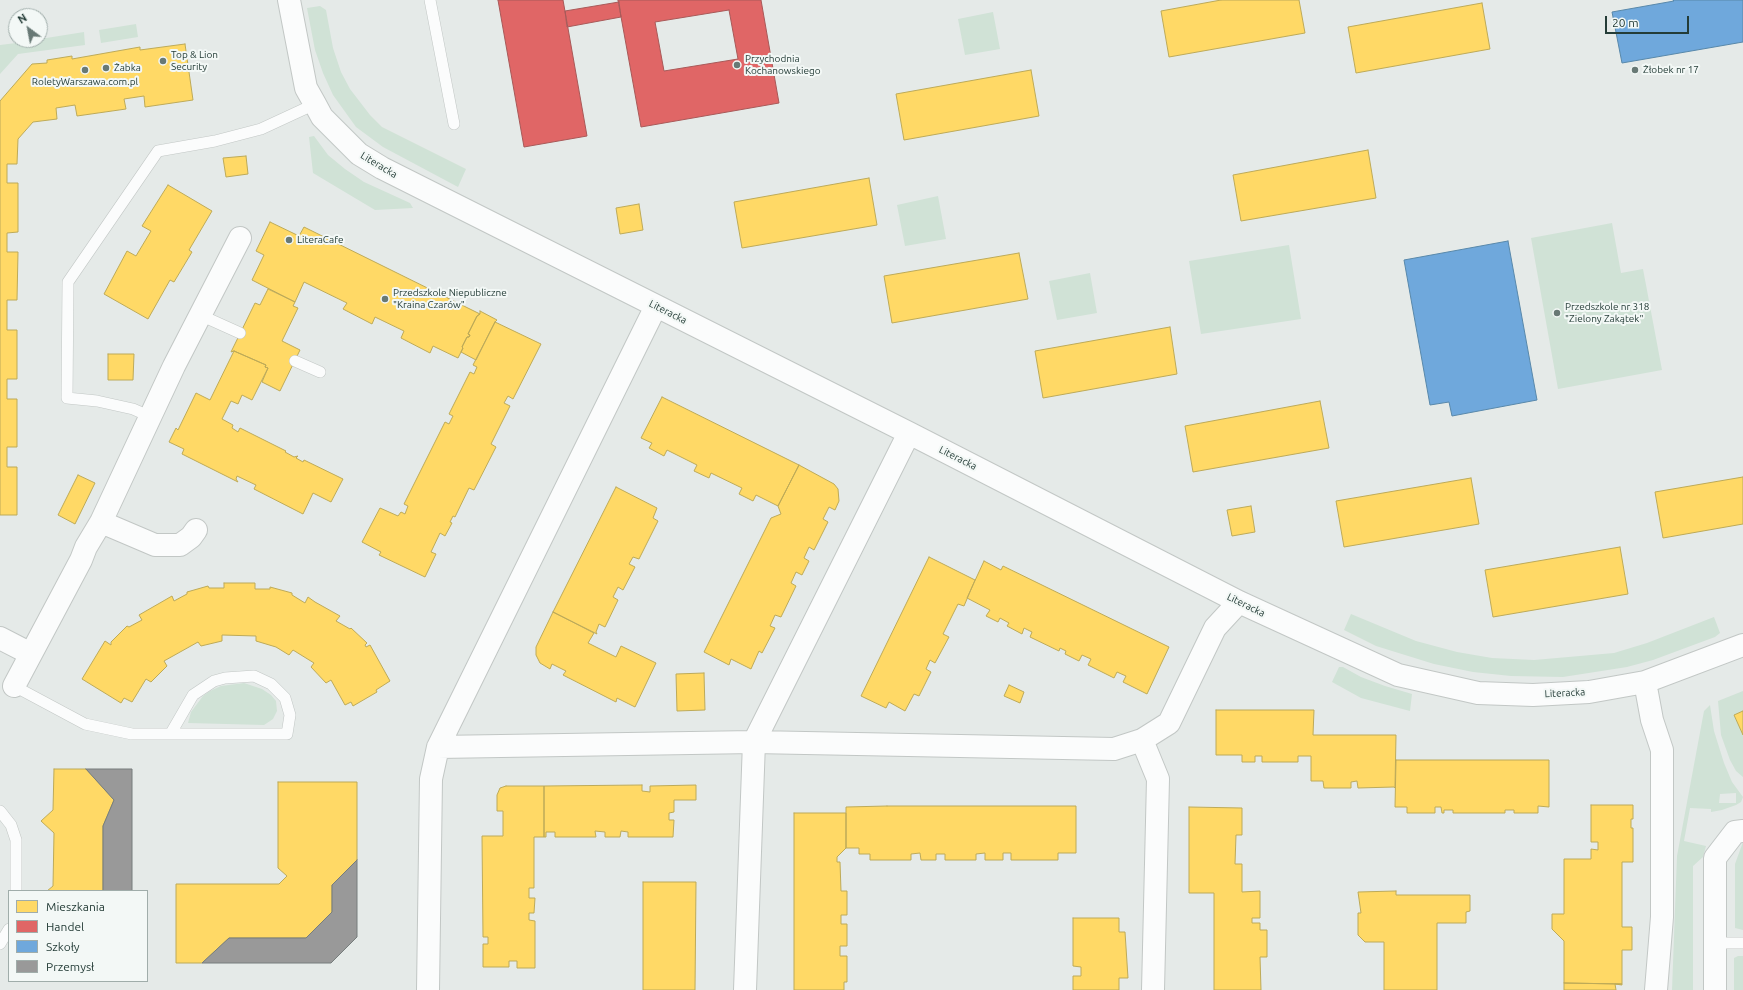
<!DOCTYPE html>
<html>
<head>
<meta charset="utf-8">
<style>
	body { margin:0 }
	#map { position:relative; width:1743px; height:990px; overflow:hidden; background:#e5eae8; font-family:Ubuntu,sans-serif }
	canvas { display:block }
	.legend { position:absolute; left:8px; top:890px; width:140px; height:92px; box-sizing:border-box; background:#f3f8f6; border:1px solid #a0adaa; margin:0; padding:5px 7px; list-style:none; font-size:12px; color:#243c37 }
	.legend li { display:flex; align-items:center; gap:8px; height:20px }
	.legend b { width:20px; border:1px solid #a0adaa }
	.north { position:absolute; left:8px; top:8px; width:40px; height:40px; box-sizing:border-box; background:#f3f8f6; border:1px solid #a0adaa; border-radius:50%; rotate:328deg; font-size:11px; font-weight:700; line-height:16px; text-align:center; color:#243c37 }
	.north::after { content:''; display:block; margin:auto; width:14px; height:18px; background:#687975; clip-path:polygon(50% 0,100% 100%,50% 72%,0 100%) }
	.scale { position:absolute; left:1605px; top:16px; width:84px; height:18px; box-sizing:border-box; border:2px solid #243c37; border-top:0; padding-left:5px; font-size:12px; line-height:14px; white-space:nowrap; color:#243c37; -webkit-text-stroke:3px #f3f8f6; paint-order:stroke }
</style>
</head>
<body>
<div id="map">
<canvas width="1743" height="990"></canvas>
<ul class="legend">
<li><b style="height:11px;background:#ffd966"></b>Mieszkania</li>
<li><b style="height:11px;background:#e06666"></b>Handel</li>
<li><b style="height:11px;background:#6fa8dc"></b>Szkoły</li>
<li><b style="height:11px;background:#999"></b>Przemysł</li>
</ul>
<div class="north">N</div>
<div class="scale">20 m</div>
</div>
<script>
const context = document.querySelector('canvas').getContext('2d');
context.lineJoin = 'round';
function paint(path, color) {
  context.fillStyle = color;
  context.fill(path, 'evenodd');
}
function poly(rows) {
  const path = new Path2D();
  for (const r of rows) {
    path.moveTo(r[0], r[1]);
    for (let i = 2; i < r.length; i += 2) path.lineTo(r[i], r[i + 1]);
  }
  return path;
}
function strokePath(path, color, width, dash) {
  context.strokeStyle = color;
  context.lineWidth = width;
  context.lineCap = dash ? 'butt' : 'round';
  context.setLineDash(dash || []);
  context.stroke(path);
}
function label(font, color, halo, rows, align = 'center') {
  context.font = font + ' Ubuntu,sans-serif';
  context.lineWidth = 4;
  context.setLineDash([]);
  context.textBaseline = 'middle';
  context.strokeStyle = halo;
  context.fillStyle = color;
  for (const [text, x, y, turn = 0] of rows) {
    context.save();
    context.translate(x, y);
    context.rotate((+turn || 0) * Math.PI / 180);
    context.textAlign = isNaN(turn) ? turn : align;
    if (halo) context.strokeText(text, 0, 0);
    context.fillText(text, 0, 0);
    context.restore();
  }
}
paint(poly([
	[320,6,326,10,333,48,341,72,350,89,370,115,382,127,466,169,458,187,383,147,356,127,333,95,323,73,315,50,307,8],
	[993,12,1000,49,965,55,958,19],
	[136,24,138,37,101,43,99,30],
	[84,32,85,45,18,54,0,74,0,45,40,40,40,39],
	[314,136,328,155,345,169,364,182,410,203,413,208,375,210,313,173,309,137],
	[938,196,946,239,905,246,897,205],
	[1612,223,1621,273,1643,269,1662,370,1558,389,1531,238],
	[1289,245,1301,319,1201,334,1189,261],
	[1090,273,1097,313,1057,320,1049,281],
	[1351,614,1416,641,1457,652,1492,658,1534,660,1614,653,1647,643,1714,617,1720,633,1715,637,1653,660,1627,667,1563,677,1511,676,1473,672,1434,664,1376,646,1344,630],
	[1339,667,1343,667,1361,677,1385,686,1412,694,1410,711,1361,698,1332,682],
	[244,683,262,689,271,695,276,701,277,711,273,719,264,725,188,723,191,712,203,696,210,691,221,686],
	[1743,691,1743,711,1734,715,1743,735,1743,777,1736,771,1730,760,1721,735,1718,701],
	[1710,705,1714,731,1724,763,1732,782,1743,797,1741,802,1736,805,1722,810,1711,812,1711,809,1690,808,1684,841,1706,846,1703,857,1693,866,1693,990,1672,990,1677,856,1704,711],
	[1736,793,1736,803,1719,803,1720,794],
	[1743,842,1743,930,1735,928,1735,864],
	[1738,956,1743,956,1743,990,1734,990,1734,958]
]), '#d0e2d6');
const homes = poly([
	[1221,0,1299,0,1305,33,1169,57,1161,11,1221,0],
	[1482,3,1490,49,1356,73,1348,27,1482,3],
	[185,44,193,100,145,107,144,96,124,99,126,109,77,116,75,105,56,108,57,119,33,122,18,139,17,164,7,164,7,183,18,183,18,232,7,233,7,252,18,252,17,300,7,300,7,330,17,330,17,379,7,379,7,399,17,399,17,447,7,447,7,467,17,467,17,515,0,515,0,101,32,64,47,63,47,60,72,56,72,59,140,47,140,50,185,44],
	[1031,70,1039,116,904,140,896,94,1031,70],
	[1368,150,1376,198,1241,221,1233,175,1368,150],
	[246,156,248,174,226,177,223,158,246,156],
	[869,178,877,225,742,248,734,202,869,178],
	[168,185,212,211,189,250,192,252,174,282,170,280,148,319,104,294,127,251,136,256,151,231,142,226,168,185],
	[639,204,643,230,620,234,616,208,639,204],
	[270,222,299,236,304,227,480,314,477,316,468,334,470,335,469,337,467,337,462,347,463,348,458,358,433,346,430,353,401,338,404,331,375,317,372,324,343,309,347,303,304,282,295,302,252,280,264,255,256,251,270,222],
	[1019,253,1028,299,892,323,884,276,1019,253],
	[268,289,295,302,293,306,298,308,282,341,300,350,280,391,262,382,268,368,265,367,266,365,234,351,231,352,255,303,260,305,268,289],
	[480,311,497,320,495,322,476,360,461,352,463,348,462,347,467,337,469,337,470,335,468,334,477,316,480,314,480,311],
	[495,322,541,344,513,399,508,396,504,403,510,406,491,444,496,447,474,490,469,488,455,517,453,516,450,522,452,523,445,536,440,533,431,552,436,554,425,577,379,555,381,552,362,542,380,508,398,516,401,512,405,514,408,506,404,504,445,422,449,424,453,416,449,414,470,372,474,374,477,367,473,365,495,322],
	[1170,327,1177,374,1043,398,1035,351,1170,327],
	[234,351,266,365,265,367,268,368,252,400,242,395,238,404,231,401,222,419,233,425,232,428,238,432,240,428,286,451,285,452,294,457,298,456,296,458,303,462,304,460,343,479,331,502,313,493,303,514,254,489,256,485,237,476,236,479,238,482,182,454,184,449,169,442,176,428,178,430,196,393,210,400,234,351],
	[108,354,134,354,133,380,108,380,108,354],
	[662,397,799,465,778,506,756,495,753,501,739,494,742,488,711,473,709,478,694,471,697,465,667,450,664,456,649,448,652,443,641,438,662,397],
	[1320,401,1329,448,1193,472,1185,426,1320,401],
	[799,465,834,484,838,489,839,501,835,510,829,507,823,519,828,522,814,550,809,547,804,558,809,561,802,575,796,572,791,583,796,586,781,617,775,615,770,626,775,628,762,653,759,651,751,669,731,659,729,665,704,652,771,518,781,514,778,506,799,465],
	[78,475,95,483,75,524,58,515,78,475],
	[1743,477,1743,524,1663,538,1655,492,1743,477],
	[1471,478,1479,524,1344,547,1336,501,1471,478],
	[616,487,657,508,653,518,658,521,639,559,633,557,629,564,635,567,623,590,618,587,613,597,618,600,605,627,599,624,596,632,597,634,553,612,616,487],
	[1251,506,1255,532,1232,536,1227,510,1251,506],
	[1620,547,1628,594,1493,617,1485,570,1620,547],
	[929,557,975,580,964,606,958,604,943,634,949,637,935,663,930,660,926,669,931,672,919,696,914,694,905,711,889,702,886,708,861,696,929,557],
	[984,561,1001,570,1003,566,1169,647,1147,694,1123,682,1126,676,1117,672,1114,678,1088,665,1091,659,1082,655,1079,661,1065,654,1066,651,1060,648,1059,651,1030,637,1032,632,1024,628,1022,634,1007,626,1009,623,1000,618,998,622,986,616,990,610,967,598,984,561],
	[224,583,255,583,255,589,270,589,270,587,292,593,292,595,305,603,308,597,315,602,340,616,336,621,350,629,351,628,367,643,365,645,366,647,370,645,390,681,376,690,377,692,353,706,351,702,345,705,331,680,326,683,311,667,314,663,293,650,289,655,276,647,256,641,256,636,222,635,222,641,201,646,198,642,164,661,167,666,151,682,146,679,132,702,124,698,121,703,82,679,105,641,111,645,111,642,127,626,129,627,142,620,139,615,172,596,174,601,187,594,187,592,208,586,209,588,224,588,224,583],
	[553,612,594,633,588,643,616,657,621,646,656,663,635,707,617,698,616,702,563,675,566,671,552,664,550,669,540,663,536,655,536,647,553,612],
	[704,673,705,710,677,711,676,674,704,673],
	[1009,685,1024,692,1020,703,1004,696,1009,685],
	[1216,710,1314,710,1313,735,1396,735,1395,788,1394,787,1358,788,1357,781,1351,782,1351,788,1324,788,1323,781,1311,781,1311,756,1298,756,1298,762,1262,762,1262,756,1255,756,1255,762,1242,762,1242,755,1216,755,1216,710],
	[1743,711,1743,735,1734,715,1743,711],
	[1396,760,1549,760,1549,807,1538,806,1538,813,1514,813,1514,810,1505,810,1505,813,1453,813,1453,810,1444,810,1444,813,1442,813,1441,807,1435,807,1435,813,1407,813,1407,807,1395,807,1396,760],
	[54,769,86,769,114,800,103,826,103,891,47,891,53,886,54,833,41,821,53,810,54,769],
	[278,782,357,782,357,860,332,885,332,912,306,938,229,938,202,963,176,963,176,884,279,884,287,876,278,868,278,782],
	[642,785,642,791,650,792,650,786,696,785,696,800,674,800,674,812,669,813,669,820,674,820,673,837,628,837,628,832,621,831,620,837,605,837,605,832,595,831,596,837,555,837,555,832,546,832,546,837,544,837,544,786,642,785],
	[506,786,544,786,544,837,534,837,534,888,529,888,529,898,535,898,534,913,529,913,529,920,535,921,535,968,517,968,517,961,509,961,509,967,483,967,483,944,488,944,488,937,483,937,482,836,503,836,503,811,497,811,497,795,500,788,506,786],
	[1591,805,1633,805,1633,819,1631,819,1631,828,1633,828,1633,862,1622,862,1622,927,1632,927,1632,950,1622,950,1622,984,1564,983,1564,941,1552,929,1552,914,1564,914,1564,859,1591,859,1591,849,1598,850,1598,842,1591,842,1591,805],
	[887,806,1076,806,1076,853,1058,853,1058,860,1011,860,1011,853,1003,853,1003,860,985,860,985,853,976,854,976,860,945,860,945,854,936,854,936,860,921,860,920,853,911,854,911,860,870,860,870,854,859,854,859,848,846,848,846,807,887,806],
	[1189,807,1242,808,1242,835,1236,835,1235,864,1242,864,1242,892,1260,891,1260,918,1252,918,1252,923,1260,923,1260,930,1267,930,1267,957,1260,957,1261,990,1214,990,1214,893,1189,893,1189,807],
	[794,813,846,813,846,848,837,857,837,862,840,862,841,891,847,891,847,915,841,915,841,924,847,924,847,946,840,946,840,956,847,956,847,982,844,982,844,990,794,990,794,813],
	[643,882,696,882,695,990,643,990,643,882],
	[1396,891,1396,895,1470,895,1470,911,1466,912,1466,923,1437,923,1437,990,1384,990,1384,942,1365,942,1358,935,1358,913,1361,913,1358,892,1396,891],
	[1073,918,1119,918,1119,932,1125,932,1128,978,1119,978,1119,990,1073,990,1073,976,1081,976,1081,967,1073,966,1073,918],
	[1564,983,1622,984,1622,985,1615,984,1616,990,1564,990,1564,983]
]);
paint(homes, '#ffd966');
strokePath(homes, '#bdaa58', 1);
const shops = poly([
	[498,0,563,0,587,136,524,147,498,0],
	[618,0,761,0,779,103,641,127,618,0],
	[729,10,738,59,664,71,655,22,729,10],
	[619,2,621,17,567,27,565,11,619,2]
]);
paint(shops, '#e06666');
strokePath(shops, '#a85958', 1);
const schools = poly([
	[1673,0,1743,0,1743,42,1622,63,1612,12,1674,1,1673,0],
	[1508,241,1537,400,1452,416,1449,402,1430,405,1404,260,1508,241]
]);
paint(schools, '#6fa8dc');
strokePath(schools, '#5888aa', 1);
const industry = poly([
	[86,769,132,769,132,891,103,891,103,826,114,800,86,769],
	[357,860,357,937,331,963,202,963,229,938,306,938,332,912,332,885,357,860]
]);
paint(industry, '#999');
strokePath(industry, '#767d7c', 1);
const service = poly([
	[430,0,454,124],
	[200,315,240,333],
	[295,361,320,372],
	[149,416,133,409,97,401,67,398,68,282,158,151,215,141,261,129,315,104],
	[14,686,85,724,132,734,287,734,290,715,285,698,271,684,254,676,225,678,214,681,193,695,171,733],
	[0,811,11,825,16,840,16,891],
	[1715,943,1743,943],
	[0,944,9,929]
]);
const minor = poly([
	[289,0,306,88,315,104,322,117,359,154,382,168,909,433,1239,602,1398,675,1478,693,1533,695,1589,692,1645,682,1743,645],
	[101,522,155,545,180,545,191,537,196,530],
	[0,638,31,654],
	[1645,682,1652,720,1662,750,1662,917,1656,990],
	[14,686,81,560,86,547,101,522,174,366,240,238],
	[1142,740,1158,779,1153,990],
	[438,747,754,742,1114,749,1142,740,1169,723,1215,628,1239,602],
	[428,990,431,779,438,747,656,306],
	[745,990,754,742,909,433],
	[1715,990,1715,858,1735,832,1743,831]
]);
strokePath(service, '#c2c7c5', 12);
strokePath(minor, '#c2c7c5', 24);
strokePath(service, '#fbfcfc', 11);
strokePath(minor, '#fbfcfc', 22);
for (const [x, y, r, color] of [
	[163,61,4,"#687975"],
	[737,65,4,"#687975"],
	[106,68,4,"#687975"],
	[85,70,4,"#687975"],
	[1635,70,4,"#687975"],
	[289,240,4,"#687975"],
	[385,299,4,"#687975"],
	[1557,313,4,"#687975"]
]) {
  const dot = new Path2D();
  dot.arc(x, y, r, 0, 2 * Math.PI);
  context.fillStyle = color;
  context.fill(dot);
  strokePath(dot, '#f3f8f6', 1.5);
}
label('10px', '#243c37', '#f3f8f6', [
	["Top & Lion",171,55],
	["Security",171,67],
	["Przychodnia",745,59],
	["Kochanowskiego",745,71],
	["Żabka",114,68],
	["Żłobek nr 17",1643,70],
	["RoletyWarszawa.com.pl",85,82,"center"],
	["LiteraCafe",297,240],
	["Przedszkole Niepubliczne",393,293],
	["\"Kraina Czarów\"",393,305],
	["Przedszkole nr 318",1565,307],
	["\"Zielony Zakątek\"",1565,319]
], 'left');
label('10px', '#243c37', '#f3f8f6', [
	["Literacka",379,165,31],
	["Literacka",668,312,27],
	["Literacka",958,458,27],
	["Literacka",1246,605,26],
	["Literacka",1565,693,-3]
]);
</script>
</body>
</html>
